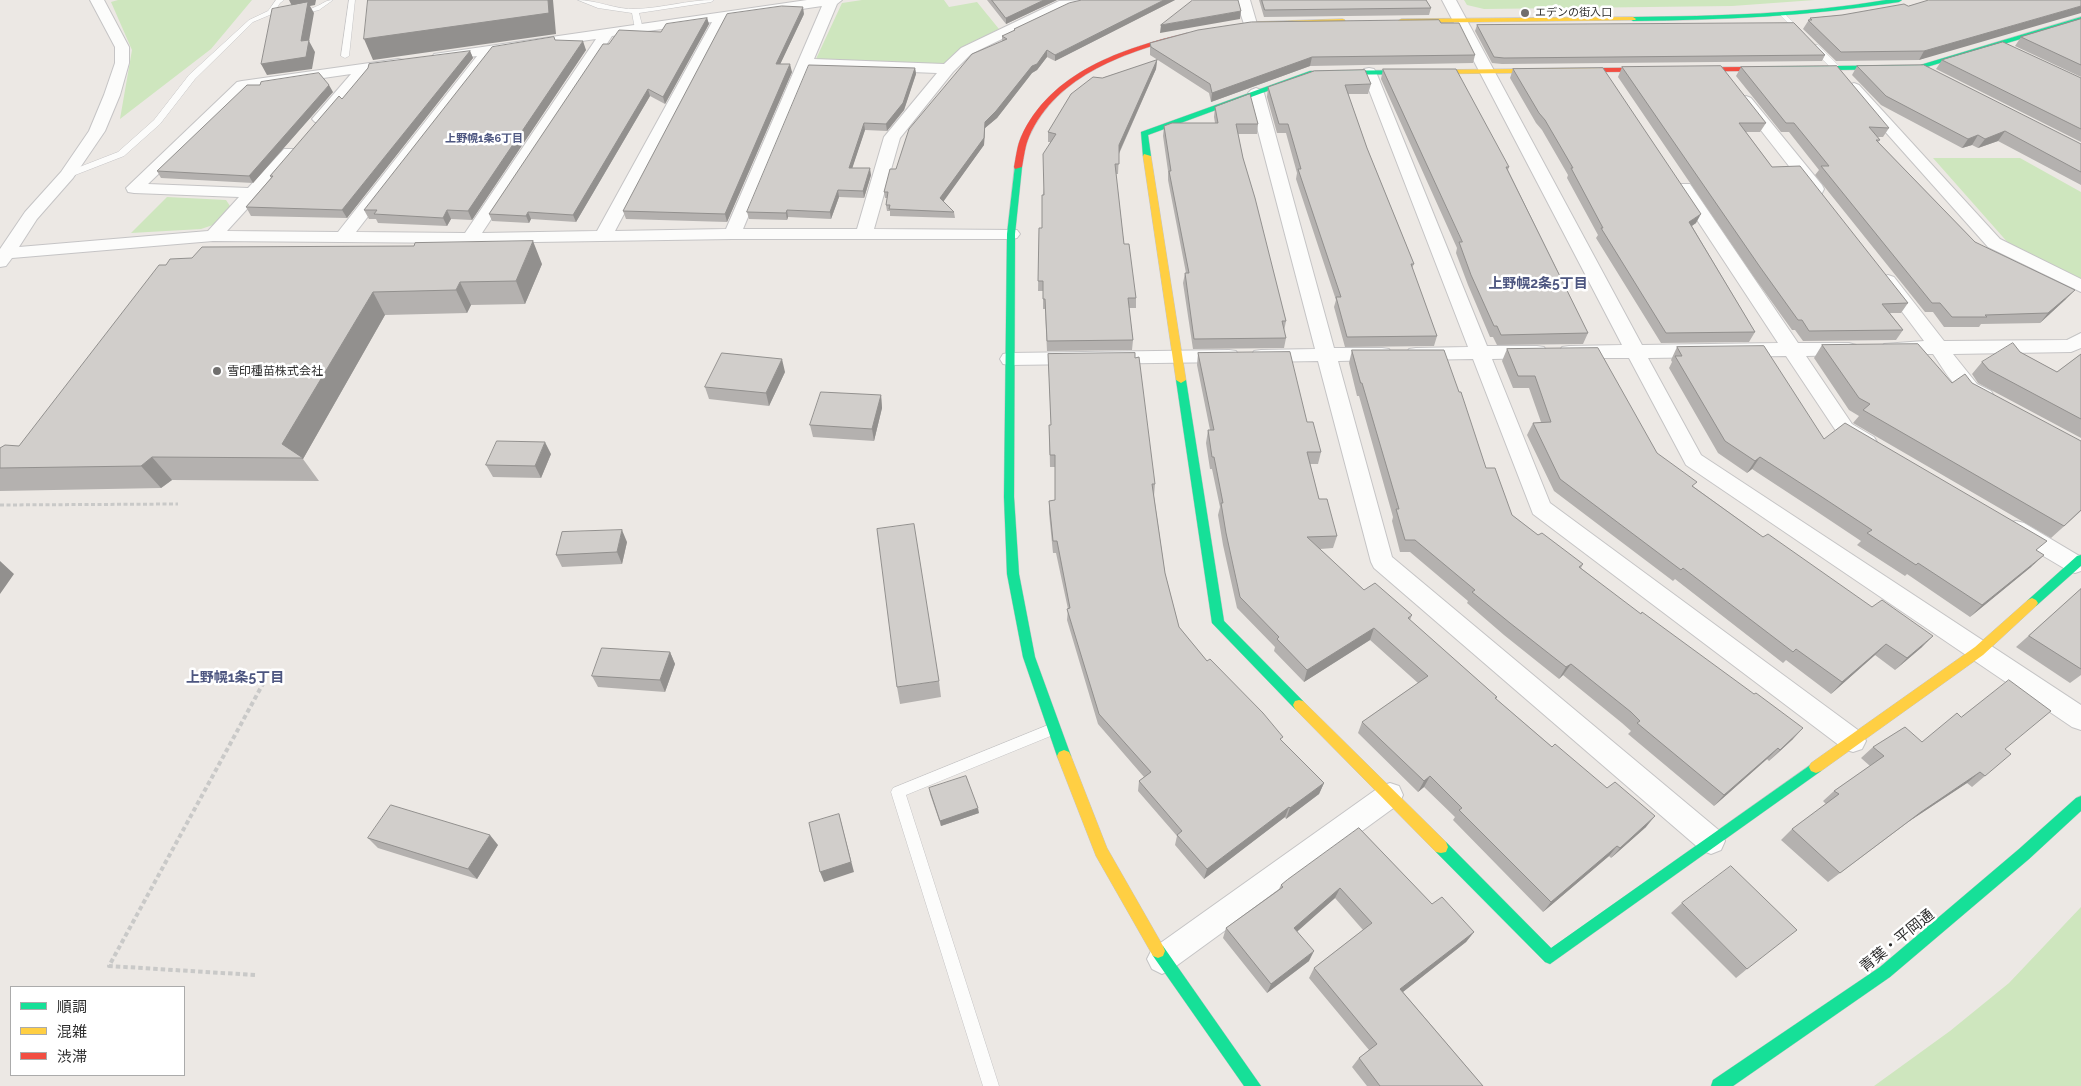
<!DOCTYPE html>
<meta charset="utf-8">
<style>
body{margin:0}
#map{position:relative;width:2081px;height:1086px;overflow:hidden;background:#ece8e4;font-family:Raleway,"Noto Sans JP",sans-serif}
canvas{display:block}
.legend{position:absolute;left:10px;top:986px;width:175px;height:90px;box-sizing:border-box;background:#fff;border:1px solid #ababab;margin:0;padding:6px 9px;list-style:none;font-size:15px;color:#2e2e2e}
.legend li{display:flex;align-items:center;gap:10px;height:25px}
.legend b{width:25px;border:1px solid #ababab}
</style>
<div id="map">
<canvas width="2081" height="1086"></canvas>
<ul class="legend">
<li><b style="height:6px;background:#16e098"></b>順調</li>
<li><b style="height:6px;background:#ffcf43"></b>混雑</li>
<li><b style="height:6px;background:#f24e42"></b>渋滞</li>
</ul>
</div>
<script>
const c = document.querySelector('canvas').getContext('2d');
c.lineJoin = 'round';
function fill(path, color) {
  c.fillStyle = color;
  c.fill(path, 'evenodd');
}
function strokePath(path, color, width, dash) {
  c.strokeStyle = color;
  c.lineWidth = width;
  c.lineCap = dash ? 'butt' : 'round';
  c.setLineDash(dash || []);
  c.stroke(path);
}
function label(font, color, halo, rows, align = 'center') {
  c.font = font + ' Raleway,"Noto Sans JP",sans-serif';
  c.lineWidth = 5;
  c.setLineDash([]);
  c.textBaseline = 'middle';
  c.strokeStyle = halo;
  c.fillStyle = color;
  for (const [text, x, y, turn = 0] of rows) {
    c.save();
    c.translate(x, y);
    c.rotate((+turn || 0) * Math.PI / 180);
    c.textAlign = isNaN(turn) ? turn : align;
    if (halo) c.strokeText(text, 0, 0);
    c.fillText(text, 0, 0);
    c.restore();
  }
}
const green = new Path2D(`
 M118,0H252L211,49L120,119L132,50L111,2Z
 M862,0H944L949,7L977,2L999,29L962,47L945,64L816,59L842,3Z
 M1464,0H1815L1732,6L1484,9L1467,5Z
 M1933,158H2020L2081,192V281L2010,245Z
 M167,197L226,200L230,206L216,224L201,229L131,233Z
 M2081,907V1086H1874L1950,1031L2009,983Z`);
const pathFar1 = new Path2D(`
 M0,505L178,504`);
const path = new Path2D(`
 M255,975L109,966L265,680`);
const lane = new Path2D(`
 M276,0H284L280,3L275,11C288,13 303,13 315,7C323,4 325,0 333,0L319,10L290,17L272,14L253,22L195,79L160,124L124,156L70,177H64V173L118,152L154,120L189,75L249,20L268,11Z
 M349,0H355L349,56L345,58L341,56Z
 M578,0C597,0 616,10 636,9C662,8 688,0 714,0L711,2L639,13L643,29L639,31L635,29L632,13L598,8Z
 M1781,14H1785L1804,33V35H1800L1781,16Z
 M1812,45H1818L1840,67V71H1834L1812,49Z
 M1053,723L1058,725L1059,729L1058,733L906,795L999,1086H983L891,792L893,788Z`);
const street = new Path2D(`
 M90,0H104L129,47V63L120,95L105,131L73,178L37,219L19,247L208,231L239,197L134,193L128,192L126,188L237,82L242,81L398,59L403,60L405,63L403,66L369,71L325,122H315L312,119L351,74L247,89L148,184L248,188L284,149H296L298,152L296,155L263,192L261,197H258L227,231L338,232L477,56L439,61L434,60L432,57L434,54L807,0H842L837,4L814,59L944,64L961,48L1059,1L1090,0L1088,3L1068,7L971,54L953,72L900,138L874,229L1017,230L1020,234L1017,238L1011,239H732L470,243L213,241L12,258L6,266L0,267V249L25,212L61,172L89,131L104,95L115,63V47ZM822,6L726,229L615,231L727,20ZM712,22L597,231L482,233L612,36ZM596,39L465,233L356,232L494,53ZM810,68L937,73L884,137L857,229H743Z
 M1236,0H1250L1257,24L1255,27H1245Z
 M1442,0H1456L1642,345L1778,343L1676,188L1678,184H1690L1798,343H1849L1856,345L1859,349L1856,353L1849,355L1806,356L1852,424L1874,437L1877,442L1874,447L1867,449L1838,434L1786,356L1648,358L1701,455L2081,705V730L2072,727L1686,465L1629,358H1569L1562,357L1559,352L1562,347L1569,346L1622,345Z
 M1369,68L1374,69L1376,72L1487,346H1537L1544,347L1547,352L1544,357L1537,358L1492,359L1550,503L1862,733L1866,741L1862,749L1853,752L1844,749L1533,514L1473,359L1416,360L1409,359L1406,354L1409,349L1416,348L1468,347L1362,72L1364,69Z
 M1854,83L1859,85L2000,239L2081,279V292L1988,247L1849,91L1846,88L1849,85Z
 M1256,88L1261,90L1264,93L1334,348H1382L1389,349L1392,354L1389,359L1382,360L1338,361L1392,557L1721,832L1725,841L1721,850L1711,854L1701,850L1374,568L1371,562L1318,361L1261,362L1254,361L1251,356L1254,351L1261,350L1315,349L1248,93L1251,90Z
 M1746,96L1751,98L1822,185L1824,189L1822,193H1810L1738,101L1741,98Z
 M1888,275L1894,277L1944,341L2067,340L2081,333V348L2071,352L1953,354L1977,384L1991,391L1994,396L1991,401C1964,408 1946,372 1933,354H1891L1884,352L1881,348L1884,344L1924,341L1879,281L1882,277Z
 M1229,350L1236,351L1239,356L1236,361L1229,362L1010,365L1003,364L1000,359L1003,354L1010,353Z
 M2016,521L2024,523L2081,557V571L2075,573L2067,570L2008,535L2005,529L2008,523Z
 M1390,783L1399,786L1403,795L1399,804L1172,969L1162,974L1152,969L1147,959L1152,949L1381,786Z`);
const fast = new Path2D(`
 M1886,0H1902L1899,2C1811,16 1722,20 1633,21L1630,19L1633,17C1718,16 1803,14 1886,0Z
 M2081,17V21L1920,69L1747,71L1743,69L1747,67L1920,65Z
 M1428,70L1432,72L1431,74L1311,75L1148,135L1151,156L1147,158L1143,156L1141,132L1310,71Z
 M1015,165L1022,167L1015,234L1014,497L1019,574L1035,657L1071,756L1069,760L1064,762L1059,760L1057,756L1023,657L1007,574L1004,497L1007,234Z
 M1181,377L1186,380L1224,621L1303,701L1305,705L1303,709L1299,710L1295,709L1212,623L1176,380Z
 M2081,555V566L2036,606H2028L2026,603L2028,600L2077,556Z
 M1816,761L1821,763L1823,767L1821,771L1550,964L1545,962L1436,852L1434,847L1436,842L1441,841L1446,842L1551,948Z
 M2081,796V811L2029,859L1890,977L1733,1086H1711L1713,1080L1880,967L2019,849L2076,798Z
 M1158,944L1163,946L1261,1086H1244L1153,956L1151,951L1153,946Z`);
const slow = new Path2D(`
 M1633,17L1636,19L1635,20L1401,23L1398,21L1401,19Z
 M1343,19L1345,20V22L1254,26L1251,24L1254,22Z
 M1600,68H1603V72L1428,74L1424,72L1428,70Z
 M1144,154L1151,156L1186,380L1181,383L1176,380L1143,156Z
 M2032,598L2036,600L2038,603L2036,606L1983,655L1821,771L1816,773L1811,771L1809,767L1811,763L1975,647L2028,600Z
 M1299,700L1303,701L1446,842L1448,847L1446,852L1441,853L1436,852L1295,709L1293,705L1295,701Z
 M1064,750L1069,752L1071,756L1107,848L1163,946L1165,951L1163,956L1158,958L1153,956L1096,856L1057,756L1059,752Z`);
const jam = new Path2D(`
 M1187,33L1191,35L1189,36C1128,51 1057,74 1029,137C1025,146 1024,157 1022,167L1015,169L1014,167C1016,157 1017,146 1021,137C1050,72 1123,48 1187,33Z
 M1747,67L1751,69L1750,71L1600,72L1596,70L1600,68Z`);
const wall = new Path2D(`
 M987,0H1057L1006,24Z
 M1082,0H1175L1055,61L1047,57L1037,70L1032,73L997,118L985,128L984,145L943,201L954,212L955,218L890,216V211H887L886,205L887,198H885L884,192L896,169L1002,41V36L1014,31V29Z
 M1259,0H1426L1431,8L1429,15L1264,17Z
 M2081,0L1919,60L1836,61L1803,29L1810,18L1842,15L1908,6Z
 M804,14L780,64L792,72L727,222L626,219L623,211Z
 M707,18L709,24L665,104L650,96L576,222L531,219L529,223L492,221L489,214L609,44L661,32Z
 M2081,19V77L2015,46L2021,37Z
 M1441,23L1475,55L1473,63L1310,66L1211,102L1209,93L1150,55V43Z
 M1477,25L1825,55L1822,61L1502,64L1492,63L1475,31Z
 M555,40L586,50L472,220L451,219L447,226L378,223L376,219H369L364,210Z
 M470,51L473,58L347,218L251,216L246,207L271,178L270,176L342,99Z
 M1157,60L1156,69L1119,154L1118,174H1116L1124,244L1136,298V308H1129L1133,340L1132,350L1047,351L1045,309H1043V291H1038L1039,228H1042L1043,195L1050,142H1048V132L1102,78Z
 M1942,60L2081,78V142L1936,69Z
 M1857,66L2081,144V185L1998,141L1978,148L1972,145L1962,148L1881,105L1852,75Z
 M1622,67L1766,123L1760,132H1746L1772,167L1908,303L1901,313H1890L1903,330L1896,340L1803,341L1795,330H1792L1754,277L1618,77Z
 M1741,67L1889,128L1883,137H1878L1880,140L1878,142L1975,242L2066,299L2040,323L1981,324L1979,327H1944L1933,312H1925L1815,175L1819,170L1789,132H1781L1736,76Z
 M915,68L916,74L904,110L887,131L865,130L852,168L871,175L864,198L839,197L831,219L788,217L787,220L749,219L747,212Z
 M1383,69L1509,167L1508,170L1588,333L1583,344L1497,345L1493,337H1490L1468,285L1456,253L1457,248L1381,79Z
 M1513,69L1696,223L1692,226L1755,332L1749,342L1661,343L1596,238L1598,235L1567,178L1568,175L1542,130L1536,123L1510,78Z
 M1371,84L1368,94H1348L1367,148L1414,264L1412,268L1437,336L1434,346L1345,347L1334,307L1336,300L1296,179L1297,173L1286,133H1277L1267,97L1268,87Z
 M260,85L333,92L253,183L161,178L157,171Z
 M1215,107L1258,124L1257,134H1238L1243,158L1286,321L1284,331L1286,338L1284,348L1193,349L1183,283L1185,273H1186L1168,180V171L1163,136L1164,126L1215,123L1214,117Z
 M542,264L525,304L471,305L467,313L385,315L303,459L319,481L172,480L161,488L0,491V448L19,446L166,265Z
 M1822,345L1952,383H1972L2081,511L2051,538L1853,423L1859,416L1849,410L1814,358Z
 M1677,347L1824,439L2037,551L2031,567L1970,617L1907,574L1905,576L1857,545L1861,541L1813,509L1752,469L1747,473L1718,453L1669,368L1672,362L1671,360Z
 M1507,349L1657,453L1694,487L1763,537L1922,647L1895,670L1875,655L1831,694L1786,660L1783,663L1675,579L1673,581L1554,491L1527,435L1533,423L1541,422L1529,388H1513L1502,361Z
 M1352,350L1486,468L1512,515L1538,535L1583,564L1581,568L1793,739L1769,761L1767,759L1714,806L1628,734L1631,731L1622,723L1563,675L1559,679L1504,635L1467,603L1468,601L1410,552H1400L1392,521L1393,517L1359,396H1357L1349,363Z
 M2020,352L2057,372L2081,354V438L1978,383L1972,374L1982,362Z
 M1198,353L1307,422L1321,452L1318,464H1310L1319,499L1337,536L1333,548L1320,549L1364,590L1412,615L1410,620L1497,697L1496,699L1646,827L1611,858L1609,856L1543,912L1453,820L1455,817L1424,787L1418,792L1358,733L1362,722L1418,683L1370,640L1304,682L1274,651L1275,647L1237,608L1223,545L1218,515L1220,507L1212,469H1210L1206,443L1208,430H1210L1197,365Z
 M1048,354L1155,484L1154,496L1165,573L1179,627L1207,661L1282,741L1324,783L1319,794L1286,819L1285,817L1204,879L1175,845L1177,836L1138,791L1139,781L1144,777L1098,724L1067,620L1068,609L1056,553H1053L1049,513V501H1055V467H1050L1049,425H1051Z
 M785,372L769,406L709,399L705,387Z
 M881,395L882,408L874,441L813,437L810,425Z
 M551,454L541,478L493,477L486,465Z
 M627,542L622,564L562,567L556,555Z
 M2081,589V675L2070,683L2016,647Z
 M670,652L675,664L665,692L598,687L592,676Z
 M939,681L941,697L900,704L897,687Z
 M1922,742L2005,749L1985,776L1972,787L1967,783L1908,822L1828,882L1781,840L1792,829L1826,804L1823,801L1834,791L1870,766L1861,758L1873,747Z
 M929,788L979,813L941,826L930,794Z
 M1359,828L1432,904L1474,932L1466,942L1403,992L1483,1086H1367L1352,1067L1359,1058L1369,1050L1309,978L1314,968L1363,930L1335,898L1297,931L1309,961L1267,993L1223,938L1226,928L1279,889L1281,885Z
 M368,838L498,845L477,879L378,848Z
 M1682,903L1747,969L1736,978L1671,913Z`);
const shadedWall = new Path2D(`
 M289,0H316L315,5L310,6L314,13L309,41L315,52L312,69L267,75L261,64L301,41L294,10Z
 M548,0H553L556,34L373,60L364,39Z
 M1044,0H1057L1006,24V18Z
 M1164,0H1175L1055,61V55Z
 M2081,6V13L1919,60L1924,51Z
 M803,7L804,14L777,71L776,64Z
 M1241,11L1240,19L1160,33L1161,25Z
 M707,18L709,24L665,104L663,97Z
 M583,41L586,50L472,220L468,211Z
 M1047,50V57L1037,70L1032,73L997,118L985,128L984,145L941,205L940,198L985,122L1032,66Z
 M470,51L473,58L347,218L342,210Z
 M1312,57L1310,66L1211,102L1212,93Z
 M1157,60L1156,69L1118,155L1119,145Z
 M790,64L792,72L727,222L725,214Z
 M915,68L916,74L904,110L887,131L886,124Z
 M329,85L333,92L253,183L249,176Z
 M648,89L650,96L576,222L573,215Z
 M864,123L865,130L850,175L849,168Z
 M2005,131L1998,141L1978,148L1985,139Z
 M1978,135L1972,145L1962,148L1968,139Z
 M870,168L871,175L864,198L863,191Z
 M838,190L839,197L831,219L830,212Z
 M447,210L451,219L447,226L443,218Z
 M787,210L788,217L787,220L786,213Z
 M528,212L531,219L529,223L526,216Z
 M1701,214L1696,223L1684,231L1689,222Z
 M533,241L542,264L525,304L516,281Z
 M460,282L471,305L467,313L456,290Z
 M2075,290L2066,299L2040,323L2048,313Z
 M373,292L385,315L303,459L282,444Z
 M782,359L785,372L769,406L766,393Z
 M881,395L882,408L874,441L872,429Z
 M545,442L551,454L541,478L535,466Z
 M152,457L172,480L161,488L141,466Z
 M1760,457L1752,469L1747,473L1755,461Z
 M622,530L627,542L622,564L617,552Z
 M2044,555L2031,567L1970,617L1982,605Z
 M0,561L14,574L0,594Z
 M1374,628L1370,640L1304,682L1307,670Z
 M1933,636L1922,647L1895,670L1907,658Z
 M1886,644L1875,655L1831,694L1842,682Z
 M670,652L675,664L665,692L660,680Z
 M1571,664L1563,675L1559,679L1566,667Z
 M1803,728L1793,739L1769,761L1780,750Z
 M1778,748L1767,759L1714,806L1724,795Z
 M1980,772L1967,783L1908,822L1828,882L1921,812Z
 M1430,776L1424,787L1418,792L1424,781Z
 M1324,783L1319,794L1286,819L1290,808Z
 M1289,807L1285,817L1204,879L1207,869Z
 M978,808L979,813L941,826L940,821Z
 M839,814L854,872L824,882L820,872Z
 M1655,816L1646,827L1611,858L1620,848Z
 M490,835L498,845L477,879L468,869Z
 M1617,846L1609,856L1543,912L1551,902Z
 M1340,888L1335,898L1290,938L1294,928Z
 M1474,932L1466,942L1394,999L1400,989Z
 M1314,951L1309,961L1267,993L1271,984Z`);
const building = new Path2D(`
 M368,0H548L549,13L364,39Z
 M992,0H1044L1006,18Z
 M1082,0H1164L1055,55L1047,50L1037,64L1032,66L996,111L985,122L984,138L940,198L954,212L889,209L890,205H886L888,192H884L890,169H896L909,129L972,54L1007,39L1002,36L1015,30L1014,29L1069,3Z
 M1193,0H1238L1241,11L1161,25Z
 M1262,0H1426L1431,8L1265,10Z
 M1929,0H2081V6L1924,51L1841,52L1808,20H1812L1810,18L1842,15L1904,4L1908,6Z
 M308,2L301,41L309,40L306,57L261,64L272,9Z
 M782,6L803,7L776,64H790L725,214L623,211L727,14Z
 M707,18L663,97L648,89L573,215L528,212L526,216L489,214L603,44H609L619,30L661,32L666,24Z
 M2081,19V65L2021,37Z
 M1439,20L1441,23H1459L1475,55L1312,57L1212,93L1210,84L1151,47L1150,43L1198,30L1251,22Z
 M1794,23L1825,55L1504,58L1494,57L1477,25Z
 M554,37L555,40L583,41L468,211L447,210L443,218L374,214L377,210H364L492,47Z
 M2003,42L2081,78V129L1942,60Z
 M470,51L342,210L246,207L273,176H270L339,96L342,99L368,68L369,64Z
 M1157,60L1119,145V164H1115L1124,244H1129L1136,298H1128L1133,340L1047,341L1045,299H1043V281H1038L1039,228H1042V195H1044L1043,154L1056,134L1048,132L1071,94L1093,77L1102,78Z
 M809,65L915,68L903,103L886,124L864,123L849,168H870L863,191L838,190L830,212L787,210L786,213L747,212Z
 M1924,65L2081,144V172L2005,131L1985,139L1978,135L1968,139L1886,96L1857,66Z
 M1721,66L1766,123H1739L1772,167L1800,166L1908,303L1882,304L1903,330L1809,331L1802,320H1798L1760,267L1622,67Z
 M1837,66L1889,128L1869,127L1880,140H1876L1975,242L2075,290L2048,313L1985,315L1987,317H1952L1940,303H1932L1821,166H1829L1794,123H1786L1741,67Z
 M1603,68L1701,214L1689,222L1755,332L1666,333L1601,228H1603L1571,168H1573L1545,120L1539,113L1513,69Z
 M1383,69H1456L1509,167H1506L1588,333L1501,335L1497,326H1494L1471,275L1459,242H1462Z
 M1365,70L1371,84L1345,85L1367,148L1414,264H1411L1437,336L1347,337L1336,297H1341L1298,169H1301L1288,124H1279L1268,87L1314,71Z
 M319,73L329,85L249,176L157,171L247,85H260L261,82Z
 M1250,94L1258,124H1236L1243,158L1255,198L1286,321H1282L1286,338L1194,339L1185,273H1189L1169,171H1171L1164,126L1172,123H1218L1215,107Z
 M533,241L516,281L460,282L456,290L373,292L282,444L303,458L152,457L141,466L0,468V448L5,445L19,446L159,265H166L170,259L192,258L202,247L414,246L415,243Z
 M2013,343L2020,352L2057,372L2081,354V419L1989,370L1982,362Z
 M1918,344L1952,383L1965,374L1972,383L2081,441V510L2064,526L1863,410L1870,404L1859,398L1822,345Z
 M1764,346L1824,439L1845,423L2047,541L2036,550L2044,555L1982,605L1918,563L1916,565L1867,533L1872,530L1822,497L1760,457L1755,461L1725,441L1675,356H1682L1677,347Z
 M1598,348L1657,453L1697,482L1692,486L1763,537L1768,534L1872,607L1882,600L1933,636L1907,658L1886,644L1842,682L1796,649L1793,652L1683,568L1681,570L1560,479L1533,423L1551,422L1535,376H1518L1507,349Z
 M1352,350H1444L1459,392H1461L1486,468H1495L1512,515L1538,535L1542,533L1583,564L1579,567L1641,614L1642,612L1754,694L1756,693L1803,728L1780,750L1778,748L1724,795L1637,723L1640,721L1631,712L1571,664L1566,667L1510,623L1472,592L1475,590L1415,540H1405L1396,509H1399L1362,383H1361Z
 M1290,352L1307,422H1313L1321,452H1307L1319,499H1327L1337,536L1307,537L1364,590L1375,583L1412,615L1408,618L1497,697L1495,698L1552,747L1555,744L1607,788L1615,782L1655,816L1620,848L1617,846L1551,902L1459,810L1462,808L1430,776L1424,781L1362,722L1428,676L1374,628L1307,670L1277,639L1279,637L1240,597L1226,533L1221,503H1223L1214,457H1212L1208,430H1214L1198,353Z
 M722,353L782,359L766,393L705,387Z
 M1135,353V358L1139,357L1155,484H1152L1165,573L1179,627L1207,661L1210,659L1263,713L1283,737L1280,739L1324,783L1290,808L1289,807L1207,869L1177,835L1182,831L1139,781L1151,772L1099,714L1067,609L1070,608L1057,541H1053L1049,501L1055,500V455H1050L1049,425H1051L1048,354Z
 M821,392L881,395L872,429L810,425Z
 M497,441L545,442L535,466L486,465Z
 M914,524L939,681L897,687L877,529Z
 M622,530L617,552L556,555L562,532Z
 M2081,589V669L2029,636Z
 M602,648L670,652L660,680L592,676Z
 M2009,680L2051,711L2005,749L2011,754L1985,776L1980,772L1921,812L1840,873L1792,829L1839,794L1834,791L1884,756L1873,747L1905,727L1922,742L1957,713L1961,717Z
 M966,776L978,808L940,821L929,788Z
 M391,805L490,835L468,869L368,838Z
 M839,814L851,862L820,872L809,823Z
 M1359,828L1432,904L1442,897L1474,932L1400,989L1483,1086H1380L1359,1058L1377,1044L1314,968L1372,923L1340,888L1294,928L1314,951L1271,984L1226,928L1283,887L1281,885L1287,880Z
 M1731,866L1797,930L1747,969L1682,903Z`);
const markers = [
 [1525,13,5,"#706f6e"],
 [217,371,5,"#706f6e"]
];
const farPoinames = [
 ["エデンの街入口",1535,13]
];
const farNeighbourhoodnames = [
 ["上野幌1条6丁目",484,139]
];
const poiNames = [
 ["雪印種苗株式会社",227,371]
];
const neighbourhoodNames = [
 ["上野幌2条5丁目",1538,284],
 ["上野幌1条5丁目",235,678]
];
const nearStreetnames = [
 ["青葉・平岡通",1897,941,-39]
];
fill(green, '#cee6be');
strokePath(lane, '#c5c4c5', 1);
strokePath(street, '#c5c4c5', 2);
strokePath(fast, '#c5c4c5', 1);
strokePath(slow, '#c5c4c5', 1);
strokePath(jam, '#c5c4c5', 1);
strokePath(pathFar1, '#c9c9c8', 3, [4, 2.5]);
strokePath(path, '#c9c9c8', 4, [4.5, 3]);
fill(lane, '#fcfcfb');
fill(street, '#fcfcfb');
fill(fast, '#16e098');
fill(slow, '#ffcf43');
fill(jam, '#f24e42');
fill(wall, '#b4b1af');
fill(shadedWall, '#92908e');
fill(building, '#d1cecb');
strokePath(building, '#92908e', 1);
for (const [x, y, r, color] of markers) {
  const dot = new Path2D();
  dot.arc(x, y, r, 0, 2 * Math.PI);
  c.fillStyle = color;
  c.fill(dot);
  strokePath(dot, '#fff', 2);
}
label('11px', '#2e2e2e', '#fff', farPoinames, 'left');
label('bold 11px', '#4d5680', '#fff', farNeighbourhoodnames);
label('12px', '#2e2e2e', '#fff', poiNames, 'left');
label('bold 14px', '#4d5680', '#fff', neighbourhoodNames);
label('15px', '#2e2e2e', '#fff', nearStreetnames);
</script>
